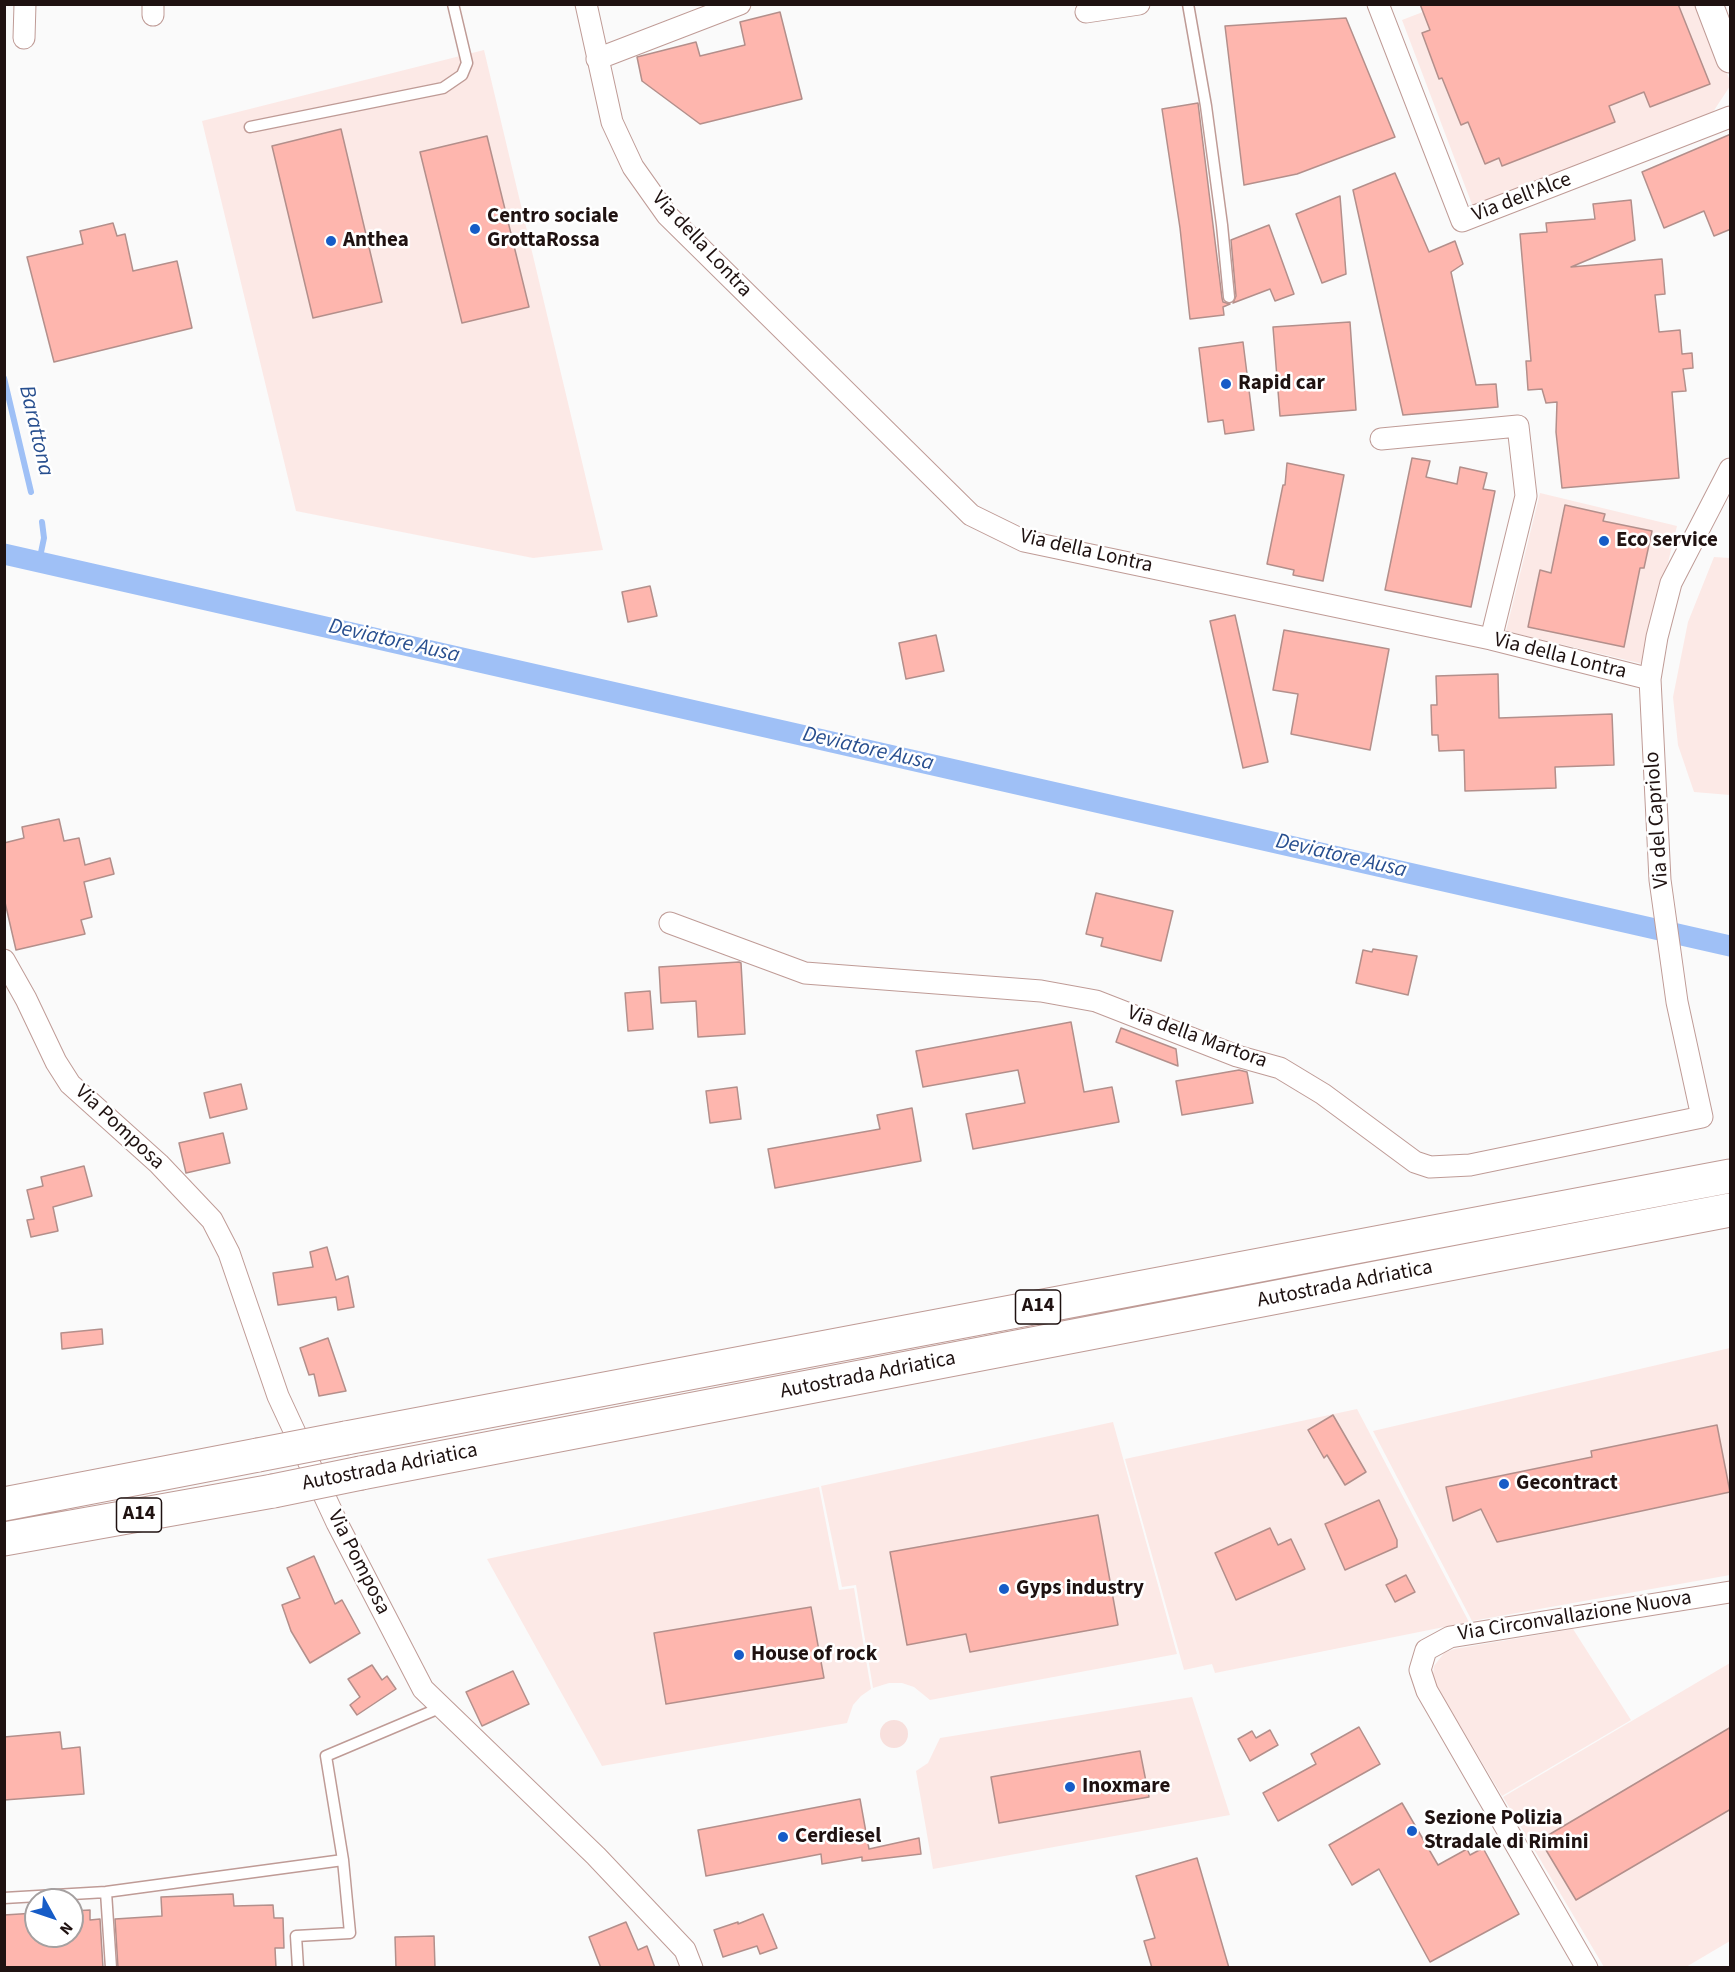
<!DOCTYPE html>
<style>
body{margin:0}
#map{position:relative;width:1735px;height:1972px;overflow:hidden;background:#fafafa;font-family:"Source Sans 3",sans-serif}
canvas{display:block}
.frame{position:absolute;inset:0;border:6px solid #1f1211;pointer-events:none}
.north{position:absolute;left:24px;top:1888px;width:60px;height:60px;box-sizing:border-box;background:#fff;border:2px solid #a5a0a0;border-radius:50%;rotate:130deg;font-size:16px;font-weight:700;line-height:24px;text-align:center;color:#1f1211}
.north::after{content:'';display:block;margin:auto;width:21px;height:27px;background:#165cc7;clip-path:polygon(50% 0,100% 100%,50% 72%,0 100%)}
</style>
<div id="map">
<canvas width="1735" height="1972"></canvas>
<div class="frame"></div>
<div class="north">N</div>
</div>
<script>
const c = document.querySelector('canvas').getContext('2d');
c.lineJoin = 'round';
function fill(path, color) {
  c.fillStyle = color;
  c.fill(path, 'evenodd');
}
function strokePath(path, color, width, dash) {
  c.strokeStyle = color;
  c.lineWidth = width;
  c.lineCap = dash ? 'butt' : 'round';
  c.setLineDash(dash || []);
  c.stroke(path);
}
function label(font, color, halo, rows, align = 'center') {
  c.font = font + ' "Source Sans 3",sans-serif';
  c.lineWidth = 5;
  c.setLineDash([]);
  c.textBaseline = 'middle';
  c.strokeStyle = halo;
  c.fillStyle = color;
  for (const [text, x, y, turn = 0] of rows) {
    c.save();
    c.translate(x, y);
    c.rotate((+turn || 0) * Math.PI / 180);
    c.textAlign = isNaN(turn) ? turn : align;
    if (halo) c.strokeText(text, 0, 0);
    c.fillText(text, 0, 0);
    c.restore();
  }
}
const built = new Path2D(`
 M1441,5H1699L1730,81V86L1713,112L1473,207L1402,20Z
 M484,50L603,550L533,558L296,511L202,121Z
 M1540,493L1677,526L1643,664L1506,631Z
 M1714,557L1730,558V795L1694,792L1678,745L1673,697L1688,622Z
 M1730,1348V1575L1472,1621L1373,1431Z
 M1357,1409L1469,1622L1215,1673L1212,1664L1184,1670L1125,1459Z
 M1113,1422L1177,1654L930,1700L914,1687L902,1683H889L873,1688L856,1585L842,1587L821,1486Z
 M819,1487L839,1590L854,1588L871,1689L861,1696L853,1705L847,1723L602,1766L487,1559Z
 M1573,1629L1631,1720L1502,1796L1437,1687L1433,1674L1434,1666L1444,1653L1454,1649Z
 M1730,1663V1941L1686,1967H1604L1503,1797Z
 M1192,1697L1230,1815L933,1869L916,1771L928,1763L940,1738Z`);
const green = new Path2D(`
 M880 1734a14 14 0 1 1 28 0a14 14 0 1 1-28 0Z`);
const stream = new Path2D(`
 M4,378L31,492
 M39,562L44,538L42,522`);
const canal = new Path2D(`
 M4,554L1730,946`);
const building = new Path2D(`
 M1420,4H1678L1710,84L1650,107L1644,92L1609,106L1615,122L1502,166L1499,158L1485,164L1468,122L1461,125L1442,78L1439,79L1422,33L1430,30Z
 M780,12L802,99L700,124L642,81L637,57L696,42L700,56L745,45L740,22Z
 M1346,18L1395,137L1297,174L1244,185L1225,26Z
 M1198,103L1222,298L1223,302L1230,304L1223,307L1224,315L1190,319L1180,228L1162,109Z
 M341,129L382,302L313,318L272,146Z
 M1731,134V229L1714,236L1704,211L1664,228L1642,172Z
 M487,136L529,307L462,323L420,152Z
 M1395,173L1429,252L1455,241L1463,264L1451,272L1476,385L1496,384L1498,407L1403,415L1353,190Z
 M1340,196L1346,274L1322,283L1296,214Z
 M1631,200L1635,240L1571,267L1662,259L1665,294L1655,295L1659,332L1680,330L1682,354L1692,353L1693,368L1683,369L1686,391L1672,392L1679,478L1562,488L1556,432L1557,402L1546,403L1542,389L1528,390L1526,361H1531L1520,234L1547,232L1546,223L1595,219L1593,204Z
 M113,223L117,236L125,234L133,271L177,261L192,328L54,362L27,257L83,244L80,231Z
 M1269,225L1294,294L1275,301L1270,289L1233,303L1236,296L1231,240Z
 M1350,322L1356,410L1280,416L1273,327Z
 M1243,342L1254,430L1225,434L1223,420L1208,422L1199,348Z
 M1412,458L1430,461L1426,477L1457,484L1460,467L1487,473L1483,489L1495,491L1471,607L1385,590Z
 M1287,463L1344,475L1323,581L1293,575L1294,570L1267,564L1283,485H1285Z
 M1565,505L1605,514L1603,521L1652,531L1644,568H1640L1624,647L1528,627L1540,570L1551,573Z
 M650,586L657,616L628,622L622,592Z
 M1235,615L1268,762L1243,768L1210,621Z
 M1284,630L1389,649L1370,750L1291,734L1298,694L1273,690Z
 M936,635L944,671L906,679L899,643Z
 M1498,674L1499,718L1612,714L1614,765L1555,767L1556,788L1465,791L1464,750L1439,751L1438,735H1432L1431,705H1437L1436,676Z
 M59,819L64,841L79,838L85,865L110,858L114,874L84,882L92,917L81,920L85,934L16,950L4,898V843L24,838L22,827Z
 M1096,893L1173,911L1161,961L1101,946L1103,938L1086,934Z
 M1373,949L1417,956L1408,995L1356,983L1363,950L1372,952Z
 M739,962L741,963L745,1034L698,1037L696,1001L661,1003L659,967Z
 M650,991L653,1029L628,1031L625,993Z
 M1071,1022L1084,1092L1112,1087L1119,1122L973,1149L966,1114L1025,1103L1018,1070L923,1087L916,1051Z
 M1121,1028L1176,1049L1178,1066L1116,1042Z
 M1239,1070L1247,1072L1253,1103L1182,1115L1176,1081Z
 M241,1084L247,1109L210,1118L204,1093Z
 M737,1087L741,1119L710,1123L706,1091Z
 M912,1108L921,1161L775,1188L768,1149L880,1129L877,1115Z
 M223,1133L230,1163L186,1173L179,1143Z
 M84,1166L92,1196L53,1207L58,1231L31,1237L27,1220L34,1219L27,1190L43,1186L41,1177Z
 M327,1247L336,1280L348,1276L354,1307L338,1310L336,1297L278,1305L273,1273L313,1267L310,1252Z
 M102,1329L103,1344L62,1349L61,1333Z
 M328,1338L346,1391L319,1396L314,1374L309,1375L300,1348Z
 M1333,1415L1366,1472L1345,1485L1327,1455L1324,1458L1308,1430Z
 M1717,1425L1730,1492L1497,1542L1481,1509L1453,1521L1446,1487L1592,1457L1591,1451Z
 M1379,1500L1397,1540V1547L1345,1570L1325,1524Z
 M1098,1515L1118,1625L970,1652L966,1634L907,1645L890,1552Z
 M1270,1528L1278,1545L1291,1539L1305,1569L1236,1600L1215,1553Z
 M314,1556L335,1604L342,1600L360,1633L310,1663L291,1631L282,1605L300,1598L287,1568Z
 M1406,1575L1415,1592L1395,1602L1386,1585Z
 M811,1607L824,1678L666,1704L654,1633Z
 M372,1665L382,1680L387,1676L396,1689L357,1715L350,1705L360,1697L348,1679Z
 M513,1671L529,1704L482,1726L466,1692Z
 M1359,1727L1380,1764L1278,1821L1263,1793L1316,1764L1311,1754Z
 M1731,1727V1809L1576,1900L1540,1840Z
 M1270,1730L1278,1745L1250,1761L1238,1739L1252,1731L1256,1738Z
 M60,1732L62,1749L80,1747L84,1794L4,1800V1737Z
 M1140,1751L1149,1797L999,1823L991,1777Z
 M860,1799L869,1849L919,1838L921,1854L862,1861V1857L822,1864L821,1854L706,1876L698,1830Z
 M1402,1803L1438,1865L1467,1849L1470,1855L1483,1848L1519,1914L1430,1962L1379,1869L1352,1885L1329,1845Z
 M1197,1858L1229,1968H1152L1144,1941L1155,1938L1136,1876Z
 M233,1894L234,1906L273,1905L274,1918H283L284,1948H275L276,1968H118L115,1919L162,1916L161,1897Z
 M90,1910V1920L100,1919L103,1968H4V1915L36,1913V1936H72V1911Z
 M763,1914L777,1948L760,1954L757,1946L723,1957L714,1930L738,1922V1924Z
 M626,1922L638,1950L647,1946L655,1968H601L589,1937Z
 M434,1936L435,1968H396L395,1937Z`);
const service = new Path2D(`
 M1188,4L1206,106L1222,225L1229,297
 M250,127L443,88L462,75L467,63L453,4
 M106,1892L111,1968
 M4,1898L106,1892L343,1860
 M298,1968L296,1936L350,1933L343,1860L326,1756L442,1707`);
const minor = new Path2D(`
 M586,4L612,122L633,167L667,215L971,515L1024,541L1491,639L1650,679
 M1378,4L1462,221L1730,117
 M1086,12L1139,4
 M153,15V4
 M24,38L25,4
 M597,59L740,4
 M1381,439L1518,426L1526,496L1491,639
 M670,923L805,973L1041,991L1096,1001L1237,1056L1280,1068L1323,1094L1415,1162L1430,1167L1470,1165L1702,1117L1677,1002L1660,880L1650,679L1657,637L1671,583L1730,469
 M4,960L26,999L56,1062L70,1084L159,1164L212,1220L229,1253L278,1396L337,1523L423,1689L596,1856L685,1950L692,1968
 M1587,1968L1427,1691L1420,1670L1426,1650L1450,1637L1730,1592`);
const tertiary = new Path2D(`
 M1709,4L1730,59`);
const motorway = new Path2D(`
 M346,1438L1730,1176
 M361,1473L1730,1210
 M4,1504L258,1455
 M4,1539L273,1491`);
const motorwayBridge = new Path2D(`
 M258,1455L346,1438
 M273,1491L361,1473`);
const markers = [
 [475,229,6,"#165cc7"],
 [331,241,6,"#165cc7"],
 [1226,384,6,"#165cc7"],
 [1604,541,6,"#165cc7"],
 [1504,1484,6,"#165cc7"],
 [1004,1589,6,"#165cc7"],
 [739,1655,6,"#165cc7"],
 [1070,1787,6,"#165cc7"],
 [1412,1831,6,"#165cc7"],
 [783,1837,6,"#165cc7"]
];
const shields = [
 [1038,1307,45],
 [139,1515,45]
];
const shieldNames = [
 ["A14",1038,1307],
 ["A14",139,1515]
];
const streetNames = [
 ["Via dell'Alce",1522,198,-21],
 ["Via della Lontra",701,245,47],
 ["Via della Lontra",1086,552,13],
 ["Via della Lontra",1560,657,14],
 ["Via del Capriolo",1658,820,-94],
 ["Via della Martora",1197,1038,20],
 ["Via Pomposa",119,1128,43],
 ["Autostrada Adriatica",1345,1285,-11],
 ["Autostrada Adriatica",868,1376,-11],
 ["Autostrada Adriatica",390,1468,-11],
 ["Via Pomposa",358,1563,63],
 ["Via Circonvallazione Nuova",1575,1617,-9]
];
const poiNames = [
 ["Centro sociale",487,217],
 ["GrottaRossa",487,241],
 ["Anthea",343,241],
 ["Rapid car",1238,384],
 ["Eco service",1616,541],
 ["Gecontract",1516,1484],
 ["Gyps industry",1016,1589],
 ["House of rock",751,1655],
 ["Inoxmare",1082,1787],
 ["Sezione Polizia",1424,1819],
 ["Stradale di Rimini",1424,1843],
 ["Cerdiesel",795,1837]
];
const waterNames = [
 ["Barattona",35,431,77],
 ["Deviatore Ausa",394,642,13],
 ["Deviatore Ausa",868,750,13],
 ["Deviatore Ausa",1341,857,13]
];
fill(built, '#fce9e6');
fill(green, '#f8e0dd');
strokePath(stream, '#9fc0f6', 6);
strokePath(canal, '#9fc0f6', 21);
fill(building, '#feb6ae');
strokePath(building, '#b38f8b', 1.5);
strokePath(service, '#bf9b96', 13);
strokePath(minor, '#bf9b96', 23);
strokePath(tertiary, '#bf9b96', 29);
strokePath(motorway, '#bf9b96', 35);
strokePath(service, '#fff', 10);
strokePath(minor, '#fff', 21);
strokePath(tertiary, '#fff', 27);
strokePath(motorway, '#fff', 33);
strokePath(motorwayBridge, '#bf9b96', 35, []);
strokePath(motorwayBridge, '#fff', 33);
for (const [x, y, r, color] of markers) {
  const dot = new Path2D();
  dot.arc(x, y, r, 0, 2 * Math.PI);
  c.fillStyle = color;
  c.fill(dot);
  strokePath(dot, '#fff', 2);
}
for (const [x, y, w] of shields) {
  const box = new Path2D();
  box.roundRect(x - w / 2, y - 17, w, 34, 4.5);
  c.fillStyle = '#fff';
  c.fill(box);
  strokePath(box, '#1f1211', 1.5);
}
label('bold 20px', '#1f1211', null, shieldNames);
label('21px', '#1f1211', '#fff', streetNames);
label('bold 21px', '#1f1211', '#fff', poiNames, 'left');
label('italic 22px', '#284f8f', '#fff', waterNames);
</script>
